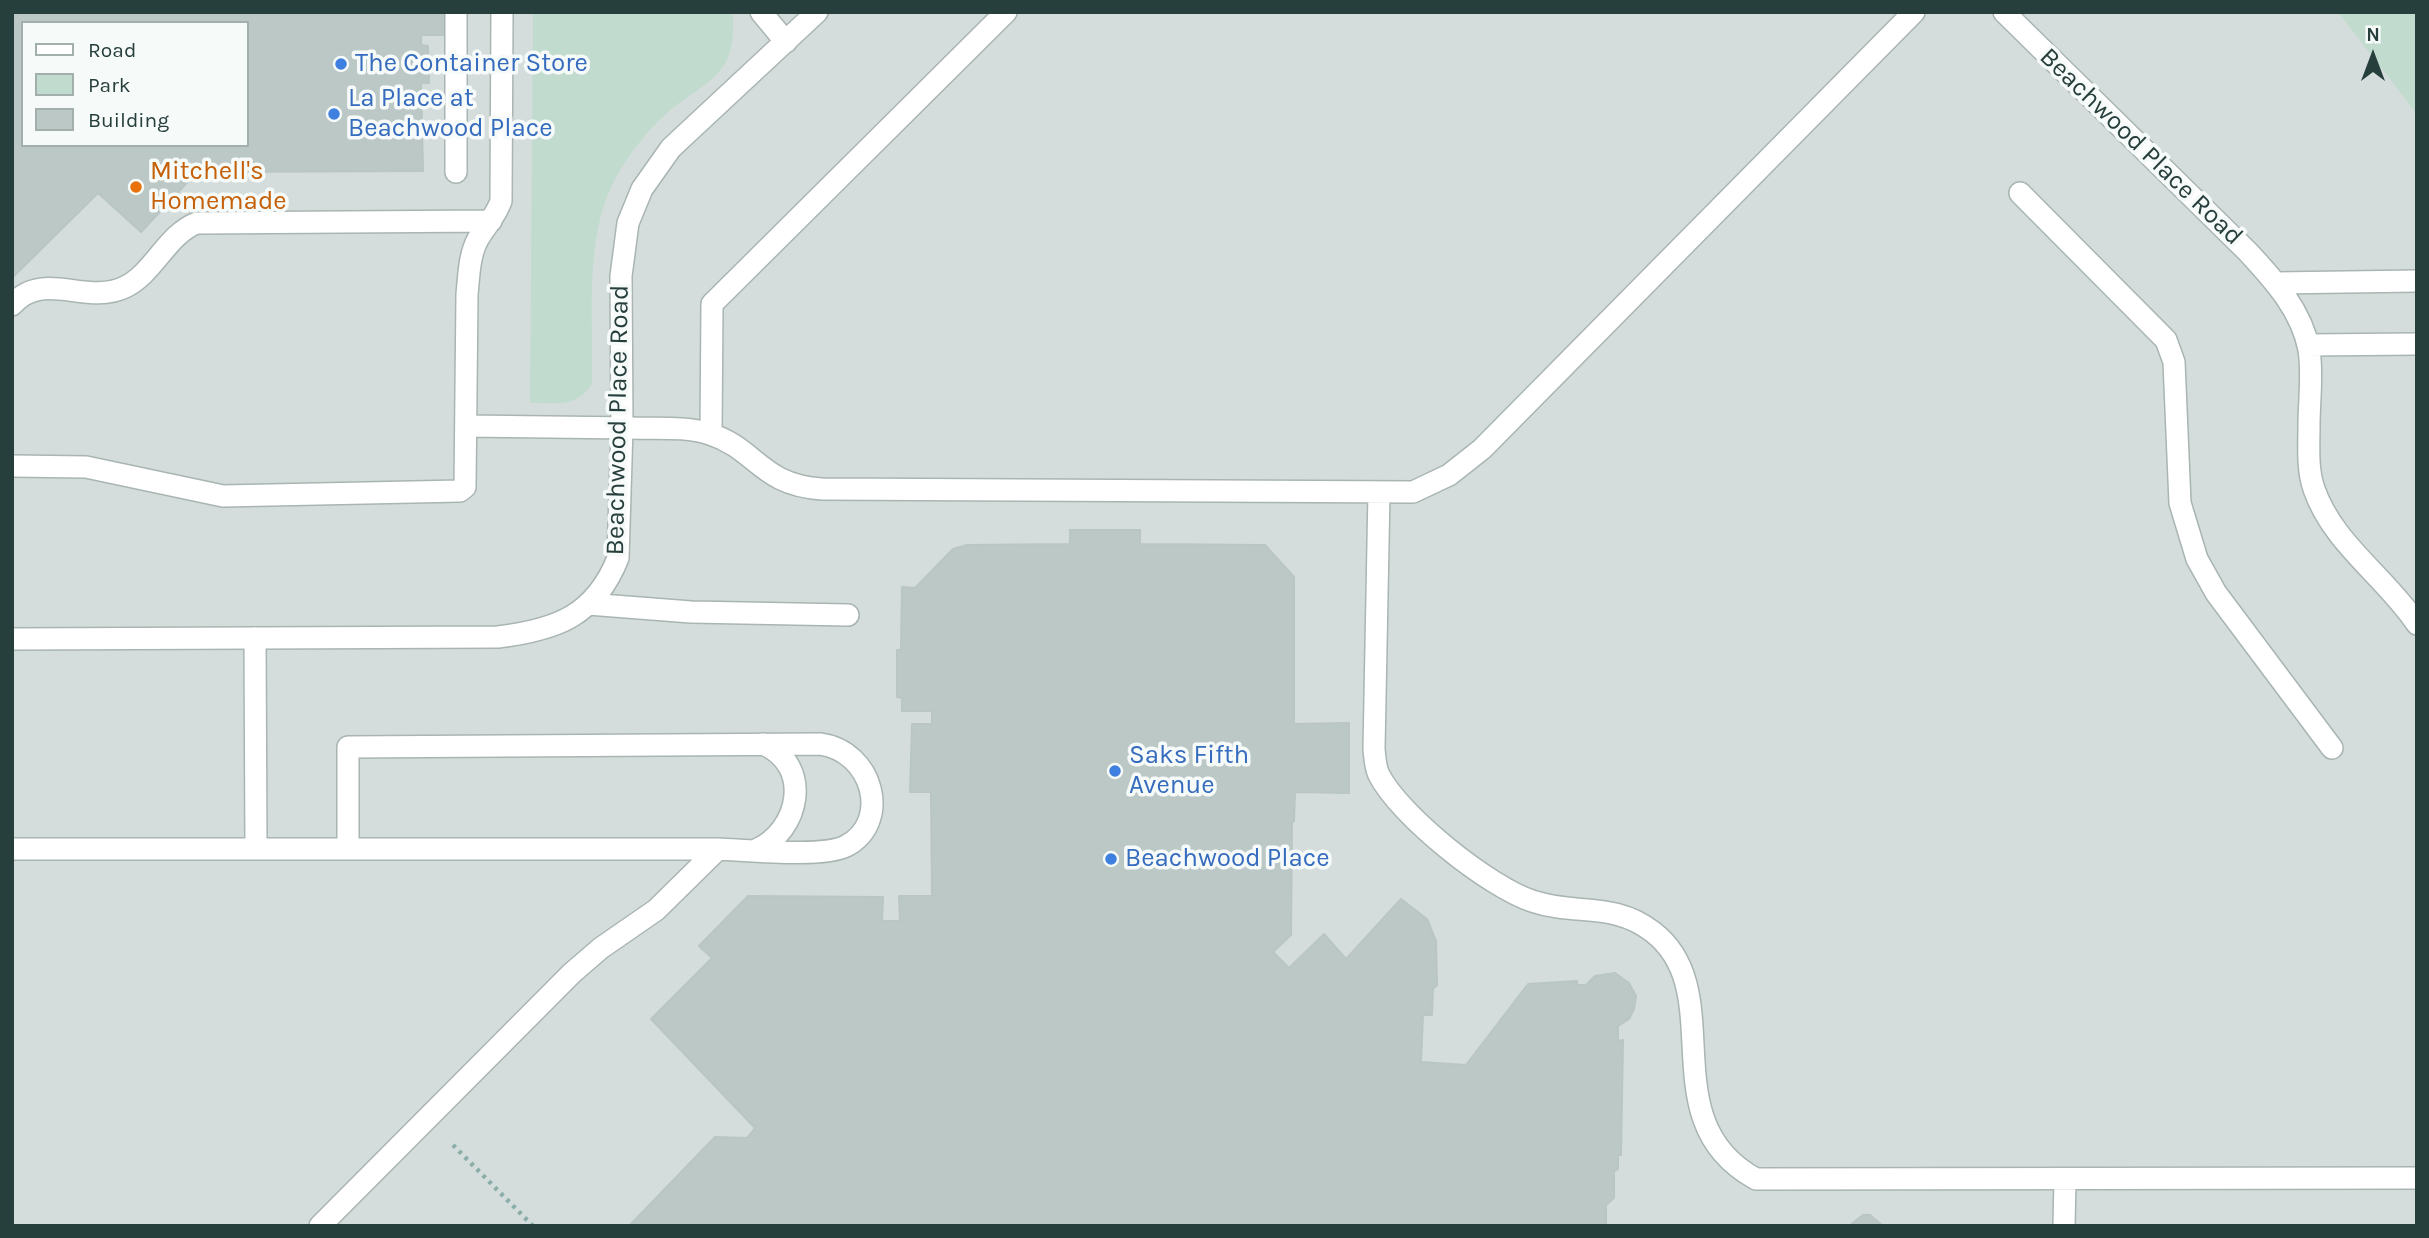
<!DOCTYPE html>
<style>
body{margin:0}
#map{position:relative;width:2429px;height:1238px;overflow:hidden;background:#e6edeb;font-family:Karla,sans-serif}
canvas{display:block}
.frame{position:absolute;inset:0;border:14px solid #263e3c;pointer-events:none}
.legend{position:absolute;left:21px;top:21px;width:228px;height:126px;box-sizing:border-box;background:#f6faf9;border:2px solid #a3afad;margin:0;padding:9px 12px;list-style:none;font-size:21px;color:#263e3c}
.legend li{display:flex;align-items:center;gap:14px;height:35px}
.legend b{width:35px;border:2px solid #a3afad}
.north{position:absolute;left:2338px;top:21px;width:70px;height:70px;-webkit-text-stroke:5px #f6faf9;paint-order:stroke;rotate:0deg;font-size:19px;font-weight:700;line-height:28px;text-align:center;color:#263e3c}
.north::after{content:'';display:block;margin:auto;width:24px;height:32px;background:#263e3c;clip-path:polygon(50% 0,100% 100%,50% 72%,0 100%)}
</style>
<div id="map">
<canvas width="2429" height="1238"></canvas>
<div class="frame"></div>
<ul class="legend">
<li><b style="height:9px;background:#fff"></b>Road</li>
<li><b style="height:19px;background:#c1dcce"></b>Park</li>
<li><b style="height:19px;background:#bbc8c5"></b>Building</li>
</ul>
<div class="north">N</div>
</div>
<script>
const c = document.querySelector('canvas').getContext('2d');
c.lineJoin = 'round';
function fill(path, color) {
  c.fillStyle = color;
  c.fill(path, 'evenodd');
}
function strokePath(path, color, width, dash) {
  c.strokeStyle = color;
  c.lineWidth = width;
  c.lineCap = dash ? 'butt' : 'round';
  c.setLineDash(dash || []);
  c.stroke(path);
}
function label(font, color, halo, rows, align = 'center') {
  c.font = font + ' Karla,sans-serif';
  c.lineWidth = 7;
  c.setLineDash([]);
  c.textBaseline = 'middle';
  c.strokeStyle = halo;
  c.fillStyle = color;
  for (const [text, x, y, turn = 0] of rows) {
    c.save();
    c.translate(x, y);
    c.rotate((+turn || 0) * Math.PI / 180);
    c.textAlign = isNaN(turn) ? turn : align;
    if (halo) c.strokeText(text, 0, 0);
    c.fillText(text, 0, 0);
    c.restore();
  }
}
const built = new Path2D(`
 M12,12H2417V1226H12ZM23,23H247V145H23Z`);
const green = new Path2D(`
 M533,12H731L733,15C736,80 706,79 666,114C646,131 629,155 616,177C583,238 594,316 592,383C578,408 556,403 530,403Z
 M2338,12H2417V114Z`);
const building = new Path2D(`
 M12,12H443V35H421V45L428,46L429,83H421L423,171L197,172L141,232L98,193L13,277ZM23,23H247V145H23Z
 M1070,530H1140V544L1265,545L1294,577V724L1349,723V793L1295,792L1294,821L1292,822L1291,935L1273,952L1289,968L1324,934L1346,959L1401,899L1427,919L1436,941L1437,985L1433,989L1432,1015H1423L1421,1062L1466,1065L1528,984L1577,981V985H1586L1595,976L1615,973L1629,983L1636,996L1634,1009L1629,1019L1618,1026V1041L1623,1040L1621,1155H1618V1169L1614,1171V1198L1606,1205V1226H629L715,1137L747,1138L755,1128L651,1019L712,958L699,946L748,896L883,897L882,921H900L899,896H932L931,792H910L912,724H932V711H902V698L897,697V650H901L902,587L915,588L953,549L967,545L1070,544Z
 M1863,1215H1870L1883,1226H1849Z`);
const path = new Path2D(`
 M453,1145L533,1226`);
const lane = new Path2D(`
 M456,172V12
 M2020,193L2166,340L2174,362L2180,503L2197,559L2216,593L2332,748
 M12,305C43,269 86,306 125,287C154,273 167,234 197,223L491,221
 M466,426C521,427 576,427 631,428C656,429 686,426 710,434C757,449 760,485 822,489L1413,492L1449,475L1482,449L1914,12
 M711,434L712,304L1006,12
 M12,466L86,467L223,496L460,491L465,487L467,294C469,276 469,255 478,239C486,225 496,216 501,201L502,12
 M1379,492L1374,749C1375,758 1375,767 1379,775C1400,816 1489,887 1532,901C1576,916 1613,901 1653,932C1731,992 1649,1121 1756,1179L2417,1178
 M588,604L691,612L848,615
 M255,638L256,849
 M12,849H718L656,910L601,948L572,973L320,1226
 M348,849V747L820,744C873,751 892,822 846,846C823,858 747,850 718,849
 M756,850C800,831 813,765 763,744
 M2064,1226L2065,1179`);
const street = new Path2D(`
 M761,12L786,42
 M2004,12L2248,252C2274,280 2302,311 2309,350C2313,374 2309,401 2309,425C2309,446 2307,469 2314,489C2333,544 2385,576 2417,624
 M2276,283L2417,281
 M2308,345L2417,344
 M12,639L498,637C556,630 595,616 618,558L622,428L621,276L628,223L642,189L671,148L817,12`);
const markers = [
 [341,64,7,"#3f7fe0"],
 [334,114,7,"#3f7fe0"],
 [136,187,7,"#e8710a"],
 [1115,771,7,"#3f7fe0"],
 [1111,859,7,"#3f7fe0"]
];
const shopNames = [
 ["The Container Store",355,64],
 ["La Place at",348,99],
 ["Beachwood Place",348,129],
 ["Saks Fifth",1129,756],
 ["Avenue",1129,786],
 ["Beachwood Place",1125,859]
];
const streetNames = [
 ["Beachwood Place Road",2141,147,44],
 ["Beachwood Place Road",618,420,-89]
];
const foodNames = [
 ["Mitchell's",150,172],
 ["Homemade",150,202]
];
fill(built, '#d4dddb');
fill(green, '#c1dcce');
fill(building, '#bbc8c5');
strokePath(building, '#b9c6c3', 2);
strokePath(lane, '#a9b5b3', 24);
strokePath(street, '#a9b5b3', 24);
strokePath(path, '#89aea9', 4.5, [3.5, 5]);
strokePath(lane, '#fff', 21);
strokePath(street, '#fff', 21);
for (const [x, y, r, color] of markers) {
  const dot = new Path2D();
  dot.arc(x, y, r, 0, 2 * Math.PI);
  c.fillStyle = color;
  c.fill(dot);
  strokePath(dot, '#f6faf9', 2.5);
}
label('26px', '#366cbe', '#f6faf9', shopNames, 'left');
label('26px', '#263e3c', '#f6faf9', streetNames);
label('26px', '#c56008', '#f6faf9', foodNames, 'left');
</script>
